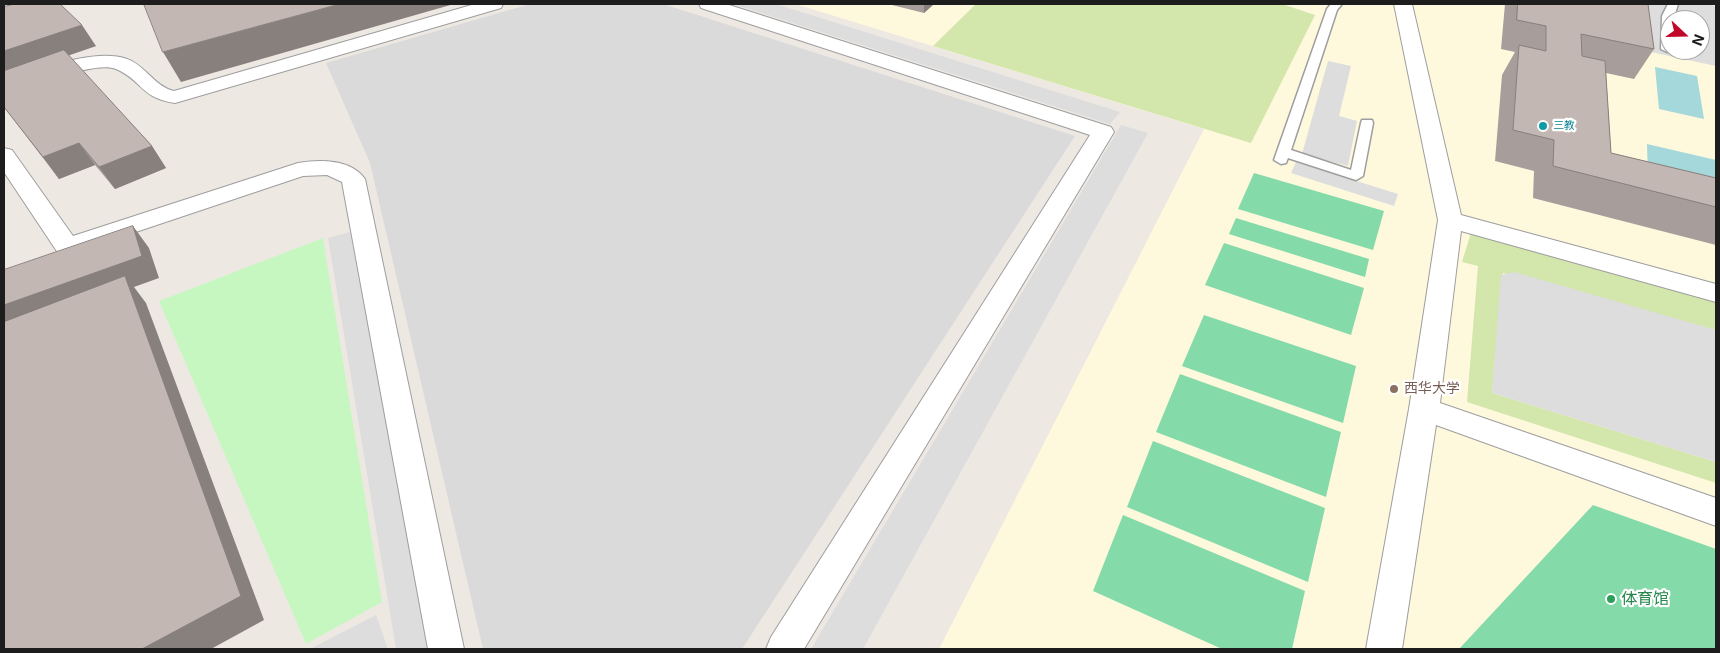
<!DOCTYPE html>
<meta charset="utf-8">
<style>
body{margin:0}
#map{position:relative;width:1720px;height:653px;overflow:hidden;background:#eee8e3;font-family:Inter,sans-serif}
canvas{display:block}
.frame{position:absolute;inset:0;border:5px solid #1d1d1d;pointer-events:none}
.north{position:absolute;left:1660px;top:10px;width:50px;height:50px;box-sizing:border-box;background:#fff;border:1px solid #a5a5a5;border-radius:50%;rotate:111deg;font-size:14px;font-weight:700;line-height:20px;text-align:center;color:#1d1d1d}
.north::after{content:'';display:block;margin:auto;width:18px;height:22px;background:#c2082a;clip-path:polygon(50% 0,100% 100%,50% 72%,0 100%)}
</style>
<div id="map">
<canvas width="1720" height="653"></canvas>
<div class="frame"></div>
<div class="north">N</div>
</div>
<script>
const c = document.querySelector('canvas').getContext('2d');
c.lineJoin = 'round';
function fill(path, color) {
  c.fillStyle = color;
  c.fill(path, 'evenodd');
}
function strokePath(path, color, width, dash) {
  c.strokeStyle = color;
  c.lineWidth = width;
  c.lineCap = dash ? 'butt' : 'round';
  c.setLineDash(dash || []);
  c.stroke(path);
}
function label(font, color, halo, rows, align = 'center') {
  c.font = font + ' Inter,"Noto Sans SC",sans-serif';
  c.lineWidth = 4.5;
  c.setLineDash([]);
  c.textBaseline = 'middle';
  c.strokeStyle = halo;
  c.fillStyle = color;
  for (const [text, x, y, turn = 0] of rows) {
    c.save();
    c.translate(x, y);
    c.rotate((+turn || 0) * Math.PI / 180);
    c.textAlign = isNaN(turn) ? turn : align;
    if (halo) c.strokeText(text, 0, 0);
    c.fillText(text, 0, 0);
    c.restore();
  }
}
const residential = new Path2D(`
 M530,4H663L1075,136L742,649H483L370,163L326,63Z`);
const education = new Path2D(`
 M795,4H1716V649H939L1204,129ZM1670,20H1700V50H1670Z`);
const grass = new Path2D(`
 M976,4H1282L1315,15L1251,143L933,46Z
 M1473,226L1716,298V330L1503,273L1492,393L1716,462V483L1467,402L1478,266L1462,262Z`);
const park = new Path2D(`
 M323,238L382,602L306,644L159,301Z`);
const pitch = new Path2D(`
 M1254,173L1384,211L1373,250L1238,209Z
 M1236,218L1369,259L1365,277L1229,234Z
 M1224,243L1364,288L1351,335L1205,285Z
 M1204,315L1356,366L1343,423L1182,366Z
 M1180,374L1341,432L1326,497L1156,432Z
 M1153,441L1325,508L1308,582L1127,507Z
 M1593,505L1716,549V649H1459Z
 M1123,515L1305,591L1292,649H1222L1093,591Z`);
const parking = new Path2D(`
 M733,4H776L1120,112L1110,124Z
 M1626,4H1707L1716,6V66L1637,49ZM1670,20H1700V50H1670Z
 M1328,61L1351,66L1339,116L1357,121L1348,166L1302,154Z
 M1121,125L1148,133L863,649H811Z
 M1296,162L1398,194L1394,206L1291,173Z
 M350,232L430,649H396L328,238Z
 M1514,272L1716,330V462L1492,393L1501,275Z
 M376,615L388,649H310Z`);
const water = new Path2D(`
 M1655,67L1697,76L1704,119L1659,109Z
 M1647,144L1716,160V195L1648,178Z`);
const service = new Path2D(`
 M1331,4H1342L1337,10L1291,150L1351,170L1361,123L1362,120H1372L1373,123L1363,176L1356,180L1288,158L1286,163L1281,164L1274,160L1327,9Z
 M1668,4H1678L1673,20H1670V50H1672L1667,52L1661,49L1662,16Z`);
const minor = new Path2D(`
 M475,4H503L501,8L175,103C140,98 141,79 116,69C94,60 29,89 4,94V81C36,71 94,47 127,59C145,65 155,87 174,91Z
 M699,4H726L1111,127L1114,132L804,649H766L771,637L1090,135L701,8Z
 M1394,4H1412L1461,215L1716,284V302L1461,231L1440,403L1716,498V526L1436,425L1402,649H1366L1409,409L1438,220Z
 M4,148L12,150L73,236L298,163C320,159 351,159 365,179L464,649H428L342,182L327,175L303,176L67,255L58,253L4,172Z`);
const wall = new Path2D(`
 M888,4H934L924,13Z
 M1505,4H1648L1654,49L1634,79L1606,73L1611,153L1716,178V245L1533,198L1534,171L1495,161L1502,75L1515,52L1501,49Z
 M4,7L96,46L68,55L152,146L166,168L115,189L95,165L59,179L4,107Z`);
const shadedWall = new Path2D(`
 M340,4H454L181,82L163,52Z
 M924,4H934L924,13Z
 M82,25L96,46L4,78V51Z
 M79,143L95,165L59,179L43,157Z
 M152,146L166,168L115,189L99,167Z
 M133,226L149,248L159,278L134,287L146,303L264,620L211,649H142L4,335V305Z`);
const building = new Path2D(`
 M15,4H60L82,25L4,51V7Z
 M144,4H340L163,52Z
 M1518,4H1648L1654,49L1581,34L1582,56L1605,61L1611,153L1716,178V207L1553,166L1554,140L1513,130L1519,45L1546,51V26L1517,20Z
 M64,50L152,146L99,167L79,143L43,157L4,107V71Z
 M133,226L142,256L4,305V270Z
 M125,276L241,596L142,649H4V322Z`);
const markers = [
 [1543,126,5,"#0f9aa8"],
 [1394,389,5,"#8d6e63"],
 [1611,599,5,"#2e9e5b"]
];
const farCulturenames = [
 ["三教",1553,126]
];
const educationNames = [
 ["西华大学",1404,389]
];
const nearLeisurenames = [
 ["体育馆",1621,599]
];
fill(residential, '#dbdada');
fill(education, '#fef8dd');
fill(grass, '#d3e6ab');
fill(park, '#c7f7c1');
fill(pitch, '#84daa9');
fill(parking, '#ddd');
fill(water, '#a5d8da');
strokePath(service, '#9e9e9e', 3);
strokePath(minor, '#9e9e9e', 2);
fill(service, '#fff');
fill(minor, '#fff');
fill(wall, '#a79d9a');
fill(shadedWall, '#88807d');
fill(building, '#c2b7b3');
strokePath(building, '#88807d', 1);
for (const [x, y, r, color] of markers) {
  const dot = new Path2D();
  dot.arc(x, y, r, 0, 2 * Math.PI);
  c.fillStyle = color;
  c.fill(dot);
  strokePath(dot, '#fff', 2);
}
label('11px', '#0d838f', '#fff', farCulturenames, 'left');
label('14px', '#785e54', '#fff', educationNames, 'left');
label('16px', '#27864d', '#fff', nearLeisurenames, 'left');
</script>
